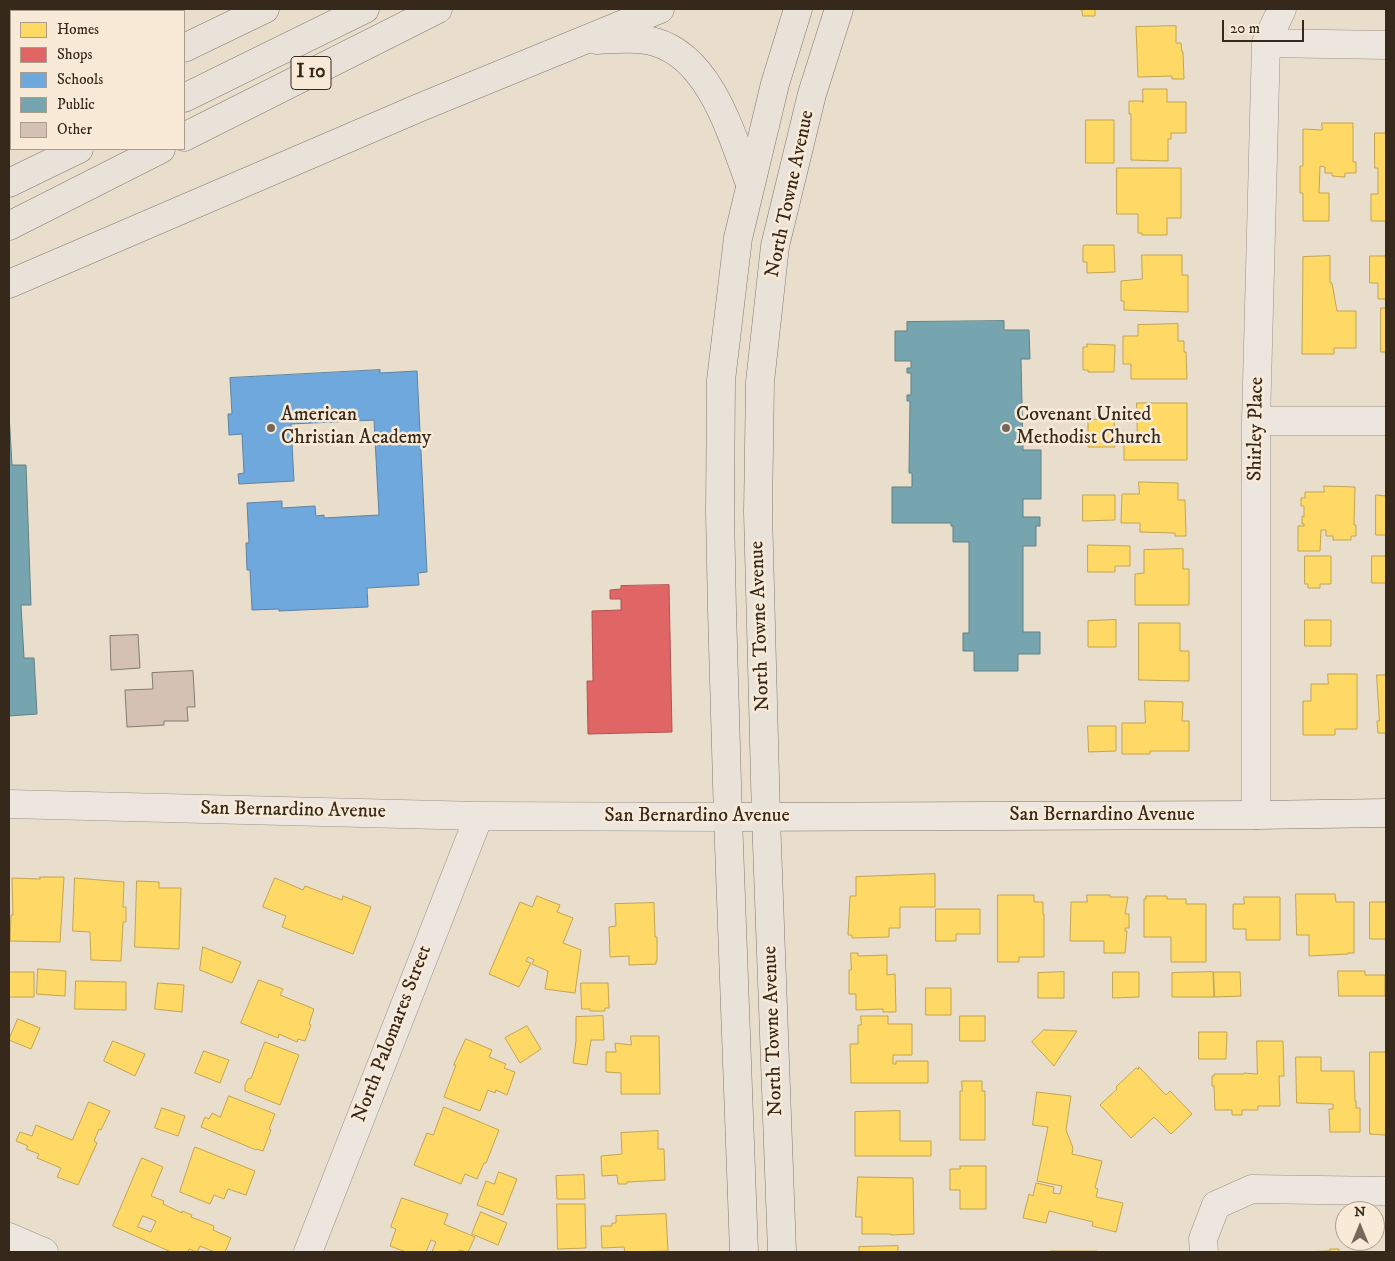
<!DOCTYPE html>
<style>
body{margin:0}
#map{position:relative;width:1395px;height:1261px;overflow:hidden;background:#e9ddcc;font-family:"IM FELL DW Pica",serif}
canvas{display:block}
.frame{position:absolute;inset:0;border:10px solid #36291c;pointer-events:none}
.legend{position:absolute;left:10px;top:10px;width:175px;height:140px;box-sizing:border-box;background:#f8ead6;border:1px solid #aa9d8c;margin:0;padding:6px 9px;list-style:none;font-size:15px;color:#36291c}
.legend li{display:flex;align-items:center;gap:10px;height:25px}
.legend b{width:25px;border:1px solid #aa9d8c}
.north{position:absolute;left:1335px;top:1201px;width:50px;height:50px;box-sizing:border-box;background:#f8ead6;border:1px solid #aa9d8c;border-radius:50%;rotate:0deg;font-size:14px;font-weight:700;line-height:20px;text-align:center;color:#36291c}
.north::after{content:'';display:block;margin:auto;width:18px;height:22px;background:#75685a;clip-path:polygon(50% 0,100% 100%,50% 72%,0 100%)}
.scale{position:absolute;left:1222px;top:20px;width:82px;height:22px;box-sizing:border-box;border:2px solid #36291c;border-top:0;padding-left:6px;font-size:15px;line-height:18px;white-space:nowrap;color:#36291c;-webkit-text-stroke:4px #f8ead6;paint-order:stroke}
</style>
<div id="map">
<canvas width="1395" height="1261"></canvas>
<div class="frame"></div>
<ul class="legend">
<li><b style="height:14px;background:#ffd966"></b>Homes</li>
<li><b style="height:14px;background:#e06666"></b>Shops</li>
<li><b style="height:14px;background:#6fa8dc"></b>Schools</li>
<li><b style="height:14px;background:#76a5af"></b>Public</li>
<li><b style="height:14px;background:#d4c1b4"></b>Other</li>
</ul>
<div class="north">N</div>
<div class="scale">20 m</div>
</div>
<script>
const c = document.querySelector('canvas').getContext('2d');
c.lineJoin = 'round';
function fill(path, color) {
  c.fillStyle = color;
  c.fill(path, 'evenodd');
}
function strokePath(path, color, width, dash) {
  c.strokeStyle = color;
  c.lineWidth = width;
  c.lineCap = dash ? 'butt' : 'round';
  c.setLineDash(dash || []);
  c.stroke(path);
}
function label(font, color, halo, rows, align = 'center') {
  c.font = font + ' "IM FELL DW Pica",serif';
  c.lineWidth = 5;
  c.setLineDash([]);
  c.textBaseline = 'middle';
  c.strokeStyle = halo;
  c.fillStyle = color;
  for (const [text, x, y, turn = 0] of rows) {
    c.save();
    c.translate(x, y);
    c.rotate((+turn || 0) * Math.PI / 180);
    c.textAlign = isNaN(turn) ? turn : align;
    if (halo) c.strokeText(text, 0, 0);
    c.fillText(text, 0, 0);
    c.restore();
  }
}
const homes = new Path2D(`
 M1082,9H1095V16H1083Z
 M1176,26V43H1181L1182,52H1183L1184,79H1172V76L1138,77L1136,27Z
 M1143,89H1167V102H1186V133H1171V139H1168V161L1131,160V114H1129V101H1143V102Z
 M1086,120H1114V163H1086Z
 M1322,123H1353V162H1356V173H1345V177L1332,176V173H1325V167L1320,166L1319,193H1329V221H1303V193H1300V166H1303V129L1322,130Z
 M1375,133H1386V221H1371V194H1378V168H1375Z
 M1117,168H1181V218H1167V235H1142V233H1138V214H1117Z
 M1087,245H1114L1115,272L1087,273V262H1083V246Z
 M1142,255H1182V275H1188V312L1124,310V301H1121V281L1142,279Z
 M1330,256V283H1332L1337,311H1356V348H1334V354H1302L1303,257Z
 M1370,256H1386V299H1378V283H1370Z
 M1381,308H1386V352H1381Z
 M1178,324V341H1184V352H1186L1187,379H1131V364H1123V336H1138V325Z
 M1087,344L1115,345L1114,372H1088V370H1083V347H1087Z
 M1137,403H1187V460H1124V437H1137Z
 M1114,419L1115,447H1088V420Z
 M1139,482L1178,483V500H1185L1186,536H1175V533L1140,532V523H1121L1122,494H1139Z
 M1324,486L1355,487L1354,525H1356V536H1351V540H1333V536H1326V530H1321L1320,551H1298V526H1304V524H1302V516L1304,517V506H1301V498H1305V492H1324Z
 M1083,495H1115V520L1083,521Z
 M1376,495L1386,496V535H1376Z
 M1088,545L1130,546V566H1115V572H1088Z
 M1183,549V569H1189V605H1135V574L1144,573V550Z
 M1305,556H1331V584H1320V588H1308V584H1305Z
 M1372,556H1386V583H1372Z
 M1116,620V647H1088V621Z
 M1305,620H1331V646H1305Z
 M1139,623H1180V651H1189V681L1139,680Z
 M1328,674H1357V729H1335V735H1303V701H1311V684H1328Z
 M1377,675H1386V733H1378L1377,721H1379Z
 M1145,701L1183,702L1182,721H1189V751H1150V754H1122V723H1145Z
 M1088,726H1116V751L1089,752Z
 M935,874V907H900V928H889V937L852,938V935H848L850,896H856V877Z
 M40,877H64L60,942L10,941L11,915H13L12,878L40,879Z
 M75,878L124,882L123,907H126V922H123L121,961L91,960L90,932L73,931Z
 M275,878L303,890L305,886L342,900L343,896L371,907L353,954L282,927L286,916L263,907Z
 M137,881L159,882V888H181L179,949L135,947Z
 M1296,894H1335L1336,902H1354V953H1348V954L1309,956V935H1297Z
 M998,895H1034V902H1043V914H1044V957H1019V962H998Z
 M1087,895H1110V897H1128L1125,914H1129V928H1125V931H1127L1125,953H1104V941H1070L1071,902H1087Z
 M537,896L560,905L557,912L573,918L563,943L581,950L575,993L545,989L548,971L532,964L534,960L528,957L526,961L531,963L519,987L489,974L520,902L532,907Z
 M1146,896H1167V899H1186V904H1206V962H1171V937H1144V899H1146Z
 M1244,897H1280V940H1246V929H1233V904H1244Z
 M1370,902H1386V939H1370Z
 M654,903L655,937H657V961H656V964L629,965V956L610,957L609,927L616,926L615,904Z
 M936,909H980V934H956V941H936Z
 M203,947L241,962L232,983L200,970Z
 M851,953H858V956L887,955V975L895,974L896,1012H883V1009L856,1010V994H849V970H851Z
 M38,969L66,971L65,996L37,994Z
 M1338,971H1365V975H1385V996H1339Z
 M9,972H34V997H9Z
 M1064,972V998H1038V973Z
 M1113,972H1139V997L1113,998Z
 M1213,972L1214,997H1172V973Z
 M1214,972H1240L1241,996L1215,997Z
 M259,980L283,989L280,995L314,1009L309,1024L311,1025L305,1041L298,1039L297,1042L279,1034L278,1038L241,1023Z
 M76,981L126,982V1010L75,1009Z
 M158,983L184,985L182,1012L155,1009Z
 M581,983H608L609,1008H605V1011H590V1009H582Z
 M926,988H951V1015H926Z
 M603,1016L604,1040H591L587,1065L573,1063L576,1041V1017Z
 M861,1016H888V1024H912V1055H893V1064H896V1061H928V1083H851L850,1044H858V1025H861Z
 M960,1016H985V1041H960Z
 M18,1019L40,1028L31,1049L9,1040Z
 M527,1026L541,1049L520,1063L505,1038Z
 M1044,1030L1077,1031L1054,1066L1032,1042Z
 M1199,1032H1227L1226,1059H1199Z
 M631,1036H659L660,1094H621V1073L606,1072V1052H616L615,1043L631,1045Z
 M466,1039L492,1050L489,1057L506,1064L504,1068L515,1072L507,1095L496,1090L495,1093L488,1090L480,1111L444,1097L456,1065H454Z
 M113,1041L145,1054L135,1076L104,1061Z
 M1257,1041H1283L1284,1076H1279L1280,1106H1258V1110H1242V1115H1232V1110H1215L1214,1086H1212V1076H1214V1074H1244V1073L1257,1074Z
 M265,1042L299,1055L280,1105L245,1091V1085L248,1079L251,1078Z
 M204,1051L229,1060L220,1083L195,1073Z
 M1370,1052H1386V1135L1370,1134Z
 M1296,1057H1321V1071H1354L1355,1101H1356V1108H1360V1132H1330L1329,1109H1333V1104L1297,1103Z
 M1139,1067L1166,1095L1170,1091L1192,1114L1171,1134L1154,1117L1131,1138L1100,1105L1117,1089L1116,1087L1136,1068L1138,1069Z
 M962,1081H982V1091H985V1140H960V1091H962Z
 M1037,1092L1071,1096L1066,1130L1073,1148L1072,1154L1102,1161L1095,1188L1098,1189L1096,1197L1123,1203L1116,1232L1092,1226L1093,1222L1049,1211L1046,1223L1023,1218L1029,1194L1033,1196L1036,1183L1054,1187L1053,1193L1060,1194L1062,1186L1037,1181L1048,1127L1033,1125Z
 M229,1096L275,1114L269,1129L271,1130L263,1151L257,1149L256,1150L201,1127L205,1117L209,1119L212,1113L220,1117Z
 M89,1102L110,1111L101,1130L99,1129L94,1141L97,1143L78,1185L57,1177L61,1168L37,1158L39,1154L26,1149L28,1146L16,1141L20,1132L32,1136L36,1125L72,1140Z
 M444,1107L499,1130L486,1163H484L477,1179L465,1174L461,1184L414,1165L427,1133L433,1135Z
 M162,1108L185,1116L178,1136L155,1128Z
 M900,1111V1141H931V1156H855V1112Z
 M658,1131V1149H664L665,1180L627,1182V1184H618L617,1175L602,1176L601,1156L622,1154L621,1133Z
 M195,1147L255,1171L246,1195L228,1189L224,1199L214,1195L210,1204L180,1192Z
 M142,1158L163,1167L151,1196L164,1201L163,1204L182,1213V1211L192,1215L191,1217L214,1226L213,1230L231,1238L225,1252H215L200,1246L197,1252L189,1249L188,1252H171L113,1226ZM143,1216L156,1221L151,1232L138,1227Z
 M960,1166H986V1209H960V1190H950V1169H960Z
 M499,1172L517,1179L503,1215L477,1205L486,1181L494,1184Z
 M584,1175L585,1199H557L556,1176Z
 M858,1177L913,1178L914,1234L891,1235V1234H862V1217H856Z
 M402,1198L448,1214L444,1224L475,1237L468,1252L459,1250V1252H432L436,1242L431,1240L426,1252H406L390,1246L396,1229L391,1227Z
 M557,1204H585L586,1248L558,1249Z
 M481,1212L507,1223L498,1245L472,1234Z
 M666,1214L668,1251L625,1252L624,1247L602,1248L601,1226H612V1223H616V1216Z
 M898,1246V1252H859V1247Z
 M1330,1249H1339V1252H1295L1330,1251Z
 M1051,1251H1097V1252H1051Z`);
const shops = new Path2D(`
 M669,585L672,732L588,734L587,681H593L592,611L621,610V599H610V590L621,589V586Z`);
const schools = new Path2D(`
 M380,370V373L417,371L427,572L418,573L419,585L367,588L368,607L279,611V609L252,610L250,570H247L246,543H249L247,503L282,501V508L315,506L316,516L324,515V518L379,515L374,420L291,424L294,481L239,484L238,474L244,473L242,434L229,435L228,414H232L230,378Z`);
const public = new Path2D(`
 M1004,321V330H1029L1030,359H1021L1023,450H1041V499H1023V517H1040V526H1036V546H1023V632H1040V654H1018V671H974V651H963V633H969V542H953V526H951V523H892V487H912V473H909L910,401H907V395H911V373H907V368H911V361H895V331H907V322Z
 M9,413L12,465H26L31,605H21L24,658H34L37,714L9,716Z`);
const building = new Path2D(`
 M138,635L140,668L111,670L110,636Z
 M193,671L195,707H187L188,721H164V725L127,727L125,690L153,689L152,673Z`);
const minor = new Path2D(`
 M1266,43L1386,45
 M1256,421H1386
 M9,804L479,816L728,817
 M1256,815V421L1266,43L1282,9
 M9,1237L44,1252
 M308,1252L479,816
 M1204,1252L1203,1239L1216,1205L1252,1189L1386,1191`);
const secondary = new Path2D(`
 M728,817L1256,815L1386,813`);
const primary = new Path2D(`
 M744,1252L728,817L722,610L720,513L721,380L738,238L775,84L798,9
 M782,1252L766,817L758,512L760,382L775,246L812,94L839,9`);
const motorway = new Path2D(`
 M44,11L49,9
 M146,11L151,9
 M9,30L11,29
 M597,40C616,39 637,37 655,42C711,58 732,136 750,184
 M184,48L265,9
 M9,77L11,76
 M184,98L365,9
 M9,132L11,131
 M184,137L438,9
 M9,183L79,149
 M9,226L161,149
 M9,284L421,107L660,9`);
const markers = [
 [271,428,5,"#75685a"],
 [1006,428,5,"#75685a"]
];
const shields = [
 [311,73,40]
];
const shieldNames = [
 ["I 10",311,73]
];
const streetNames = [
 ["North Towne Avenue",791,194,-78],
 ["Shirley Place",1257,429,-89],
 ["North Towne Avenue",761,626,-92],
 ["San Bernardino Avenue",293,811,1],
 ["San Bernardino Avenue",1102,816],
 ["San Bernardino Avenue",697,817],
 ["North Towne Avenue",774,1031,-92],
 ["North Palomares Street",393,1034,-69]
];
const poiNames = [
 ["American",281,416],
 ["Christian Academy",281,439],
 ["Covenant United",1016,416],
 ["Methodist Church",1016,439]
];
fill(homes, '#ffd966');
strokePath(homes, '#c3a450', 1);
fill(shops, '#e06666');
strokePath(shops, '#ad5450', 1);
fill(schools, '#6fa8dc');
strokePath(schools, '#5e82a2', 1);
fill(public, '#76a5af');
strokePath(public, '#638083', 1);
fill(building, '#d4c1b4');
strokePath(building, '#827a70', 1);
strokePath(minor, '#9b9388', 29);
strokePath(secondary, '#827a70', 29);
strokePath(primary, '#827a70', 29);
strokePath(motorway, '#827a70', 29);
strokePath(minor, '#ece6de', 28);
strokePath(secondary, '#ece6de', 28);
strokePath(primary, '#e9e2d9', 28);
strokePath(motorway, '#e9e2d9', 28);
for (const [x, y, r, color] of markers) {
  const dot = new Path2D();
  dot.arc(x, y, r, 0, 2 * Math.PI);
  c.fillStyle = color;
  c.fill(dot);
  strokePath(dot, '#f8ead6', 2);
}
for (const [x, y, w] of shields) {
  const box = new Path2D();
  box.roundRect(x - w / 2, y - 16.5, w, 33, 4);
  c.fillStyle = '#f8ead6';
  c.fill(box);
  strokePath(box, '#36291c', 1);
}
label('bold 19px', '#36291c', null, shieldNames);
label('20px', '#36291c', '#f8ead6', streetNames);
label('20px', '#36291c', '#f8ead6', poiNames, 'left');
</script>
